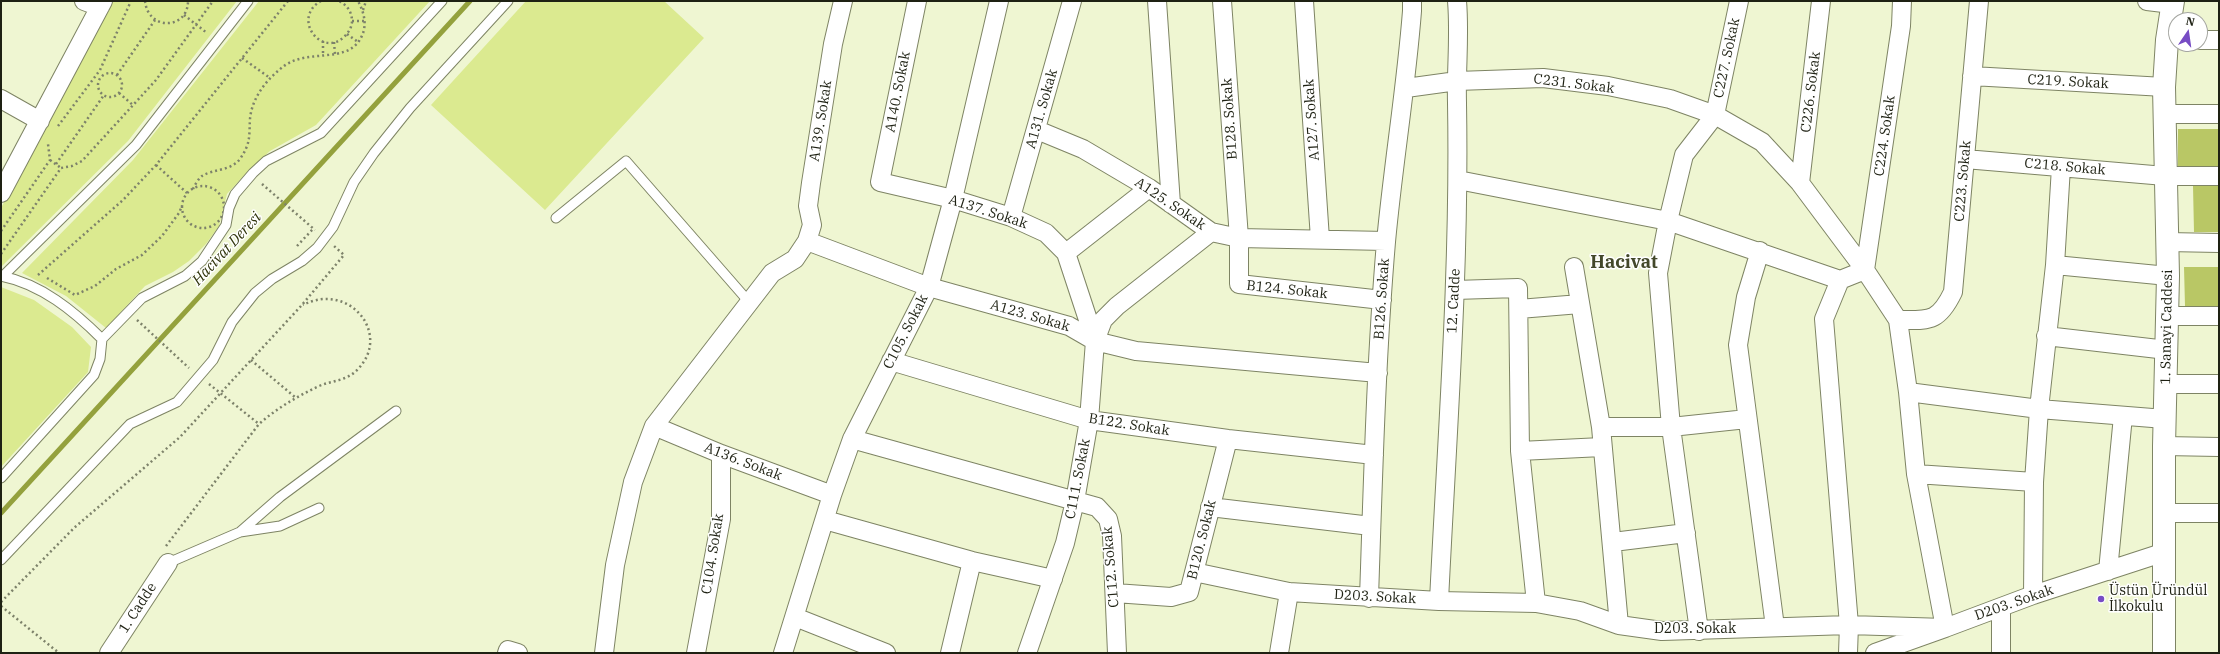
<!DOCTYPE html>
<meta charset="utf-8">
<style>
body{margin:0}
#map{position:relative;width:2220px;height:654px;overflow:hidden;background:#eff6d2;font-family:"IBM Plex Serif",serif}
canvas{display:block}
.frame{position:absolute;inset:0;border:2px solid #1e2113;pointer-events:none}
.north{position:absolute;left:2168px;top:12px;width:40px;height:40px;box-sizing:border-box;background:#fff;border:1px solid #a5a6a1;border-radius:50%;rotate:13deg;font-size:11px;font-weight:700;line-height:16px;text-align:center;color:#1e2113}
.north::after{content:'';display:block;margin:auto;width:14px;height:18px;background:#774cc4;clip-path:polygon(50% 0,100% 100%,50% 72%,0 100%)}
</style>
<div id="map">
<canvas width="2220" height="654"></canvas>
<div class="frame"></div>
<div class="north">N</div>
</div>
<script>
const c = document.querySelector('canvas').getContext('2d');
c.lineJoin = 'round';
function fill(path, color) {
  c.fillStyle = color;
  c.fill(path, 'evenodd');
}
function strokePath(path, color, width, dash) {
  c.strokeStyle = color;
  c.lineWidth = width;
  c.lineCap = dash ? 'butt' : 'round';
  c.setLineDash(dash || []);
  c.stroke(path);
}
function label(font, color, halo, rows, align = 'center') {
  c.font = font + ' "IBM Plex Serif",serif';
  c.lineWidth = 3;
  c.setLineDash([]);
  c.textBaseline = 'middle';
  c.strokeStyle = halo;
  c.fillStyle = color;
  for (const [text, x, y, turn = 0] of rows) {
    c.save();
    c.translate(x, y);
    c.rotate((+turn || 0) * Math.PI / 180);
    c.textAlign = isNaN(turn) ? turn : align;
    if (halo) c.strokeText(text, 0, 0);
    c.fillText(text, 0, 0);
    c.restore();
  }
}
const green = new Path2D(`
 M110,1H237L128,141L1,267V208Z
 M259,1H430L316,125L270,151L249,170L227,194L219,226L206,244L189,261L173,272L145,286L106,328L66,296L22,273L133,160Z
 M526,1H664L704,38L545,210L431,105Z
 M1,287L34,300L72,327L91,347L88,372L1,467Z`);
const stream = new Path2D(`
 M1,513L470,1`);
const building = new Path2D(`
 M2178,129H2219V166H2178Z
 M2193,186H2219V232H2194Z
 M2184,267H2219V306H2185Z`);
const path = new Path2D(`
 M145,1C148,31 188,30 188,1
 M321,1C291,18 321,58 344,37C349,32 352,27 352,21C352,12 347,5 339,1
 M363,10L366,1
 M184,15L207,33
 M352,21H365
 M347,34L358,42
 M323,41V54
 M334,42L335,54
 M242,58L270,78
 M98 85a12 12 0 1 1 24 0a12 12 0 1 1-24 0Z
 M117,75L155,20
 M119,93L134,106
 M58,126L100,70L131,1
 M50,160L61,168
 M56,164L104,95
 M156,165L187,193
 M262,184L315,230
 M182 207a21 21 0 1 1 42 0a21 21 0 1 1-42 0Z
 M193,189C195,185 198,179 202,176C213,169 231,171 240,159C251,143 249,136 250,119C252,97 267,79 284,66C307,49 344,63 359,41C368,28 365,14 358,1
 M1,231L50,160L48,144
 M297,246L313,229
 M1,254L61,168L72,166L82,161L156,80L213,1
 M38,275L123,200L156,165L288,1
 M47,278L75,295L95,286L116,269L142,255L162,236L179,213L182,206
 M137,320L189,368
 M251,360L296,398
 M209,384L259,424
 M166,546L259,424C276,409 296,397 317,387C331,380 346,382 358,369C392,334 349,281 303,305
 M1,602L74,528L180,437L301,306L344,255L334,246
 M1,606L59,653`);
const lane = new Path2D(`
 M556,218L626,161L749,302
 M1,276C41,284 74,311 102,339L100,359L94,375L1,478
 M3,276L136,145L248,1
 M102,339L142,298L185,276L202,261L226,225L229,208L235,194L253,173L266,161L321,133L442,1
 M240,532L280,497L396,411
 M1,560L130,424L177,402L213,360L232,322L255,293L272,279L302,261L317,248L333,227L354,182L374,153L410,108L508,1
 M168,563L240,532L280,526L319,508`);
const street = new Path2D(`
 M84,1L100,7
 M917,1L880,182L953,199L1011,217L1046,233L1066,253L1095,341
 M1157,1L1171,204
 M1222,1L1239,238V284L1382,300
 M1304,1L1320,239
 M2147,1L2172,4
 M2200,40H2219
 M1972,76L2164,87
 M1406,88L1457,81L1543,78L1608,86L1670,99L1715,115L1762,142L1800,183L1865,270L1898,320L1908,392L1916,474L1945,628L1875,653
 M1,99L40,121
 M2164,114H2219
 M1037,130L1083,149L1149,188L1211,232L1239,238L1386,241
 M1965,159L2165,176H2219
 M1458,180L1668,221L1840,280L1865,270L1901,26L1902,1
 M1800,183L1821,1
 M1,193L103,1
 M1011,217L1072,1
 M807,241L929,287L1069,326L1095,341L1136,351L1378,373
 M2167,242L2219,243
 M1760,251L1746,297L1738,345L1775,627
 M1066,253L1149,188
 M2055,265L2168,276
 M1574,267L1601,427L1619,625
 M1840,280L1824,319L1849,625L1848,653
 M1455,290L1518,288L1520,451L1536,603
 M1519,309L1580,304
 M2167,316H2219
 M1898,320C1929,320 1938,323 1953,292L1979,1
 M2046,336L2167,350
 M891,361L1089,420L1228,439L1374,455
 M2166,384H2219
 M1908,392L2039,409L2165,419
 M654,426L721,454L832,495
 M1601,427H1671L1747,419
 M852,439L1097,507L1108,519L1112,536L1117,653
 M2164,446L2219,447
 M1520,451L1602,447
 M1916,474L2034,482
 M1210,507L1371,526
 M2165,513H2219
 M825,520L972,561L1053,579
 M1613,542L1686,533
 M2108,571L2123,416
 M1194,572L1289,592L1439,601L1536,603L1580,611L1619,625L1662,631L1849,625L1945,628L2033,595L2165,552
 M1115,593L1171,597L1189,592L1228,439
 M2033,595L2034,482L2039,409L2055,265L2061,167
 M1369,598C1373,479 1376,360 1386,242C1393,165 1406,89 1412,11V1
 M1439,601C1447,435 1460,269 1457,103C1456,69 1460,35 1457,1
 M2001,607V653
 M795,617L886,653
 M1699,631L1671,427L1658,273L1668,221L1684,155L1715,115L1739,1
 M109,653L168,563
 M507,653L508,650L518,653
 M604,653L615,565L633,482L654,426L772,273L795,259L807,241L812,225L808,206L811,183L833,44L843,1
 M696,653L721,519V454
 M783,653L832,495L852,439L929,287L953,199L999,1
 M950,653L972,561
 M1027,653L1065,543L1075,501L1089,420L1095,341L1103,320L1117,306L1211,232
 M1279,653L1289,592`);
const secondary = new Path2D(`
 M2164,653V446L2168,276L2164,87L2167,40L2173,1`);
const markers = [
 [2101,599,4,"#774cc4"]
];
const streetNames = [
 ["C227. Sokak",1727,58,-78],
 ["C219. Sokak",2068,82,3],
 ["C231. Sokak",1574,84,7],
 ["A140. Sokak",898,92,-79],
 ["C226. Sokak",1811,92,-83],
 ["A131. Sokak",1042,109,-74],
 ["B128. Sokak",1230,119,-94],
 ["A127. Sokak",1312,120,-94],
 ["A139. Sokak",821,121,-81],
 ["C224. Sokak",1885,136,-82],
 ["C218. Sokak",2065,167,5],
 ["C223. Sokak",1963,181,-85],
 ["A125. Sokak",1170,204,34],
 ["A137. Sokak",988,212,18],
 ["B124. Sokak",1287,290,6],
 ["B126. Sokak",1382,299,-86],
 ["12. Cadde",1454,301,-87],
 ["A123. Sokak",1030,316,16],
 ["1. Sanayi Caddesi",2167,327,-89],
 ["C105. Sokak",906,332,-63],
 ["B122. Sokak",1129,425,9],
 ["A136. Sokak",743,462,21],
 ["C111. Sokak",1078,479,-79],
 ["B120. Sokak",1202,540,-76],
 ["C104. Sokak",713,554,-81],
 ["C112. Sokak",1111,567,-95],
 ["D203. Sokak",1375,597,3],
 ["D203. Sokak",2014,603,-19],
 ["1. Cadde",138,608,-57],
 ["D203. Sokak",1695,629]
];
const poiNames = [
 ["Üstün Üründül",2109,591],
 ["İlkokulu",2109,607]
];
const waterNames = [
 ["Hacivat Deresi",227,249,-47]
];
const districtNames = [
 ["Hacivat",1624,263]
];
fill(green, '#dbea90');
strokePath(stream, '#94a13d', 5);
fill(building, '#b9c765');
strokePath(lane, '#7e8464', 11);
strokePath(street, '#7e8464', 20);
strokePath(secondary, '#7e8464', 24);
strokePath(path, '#7d826a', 2.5, [2, 3]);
strokePath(lane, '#fff', 9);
strokePath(street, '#fff', 18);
strokePath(secondary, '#fff', 22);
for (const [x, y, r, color] of markers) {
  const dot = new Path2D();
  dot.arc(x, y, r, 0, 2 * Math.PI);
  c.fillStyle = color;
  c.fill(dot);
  strokePath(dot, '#fff', 1.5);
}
label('14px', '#1e2113', '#fff', streetNames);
label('14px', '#1e2113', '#fff', poiNames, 'left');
label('italic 15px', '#30350b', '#fff', waterNames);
label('bold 18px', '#43482a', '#fff', districtNames);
</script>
